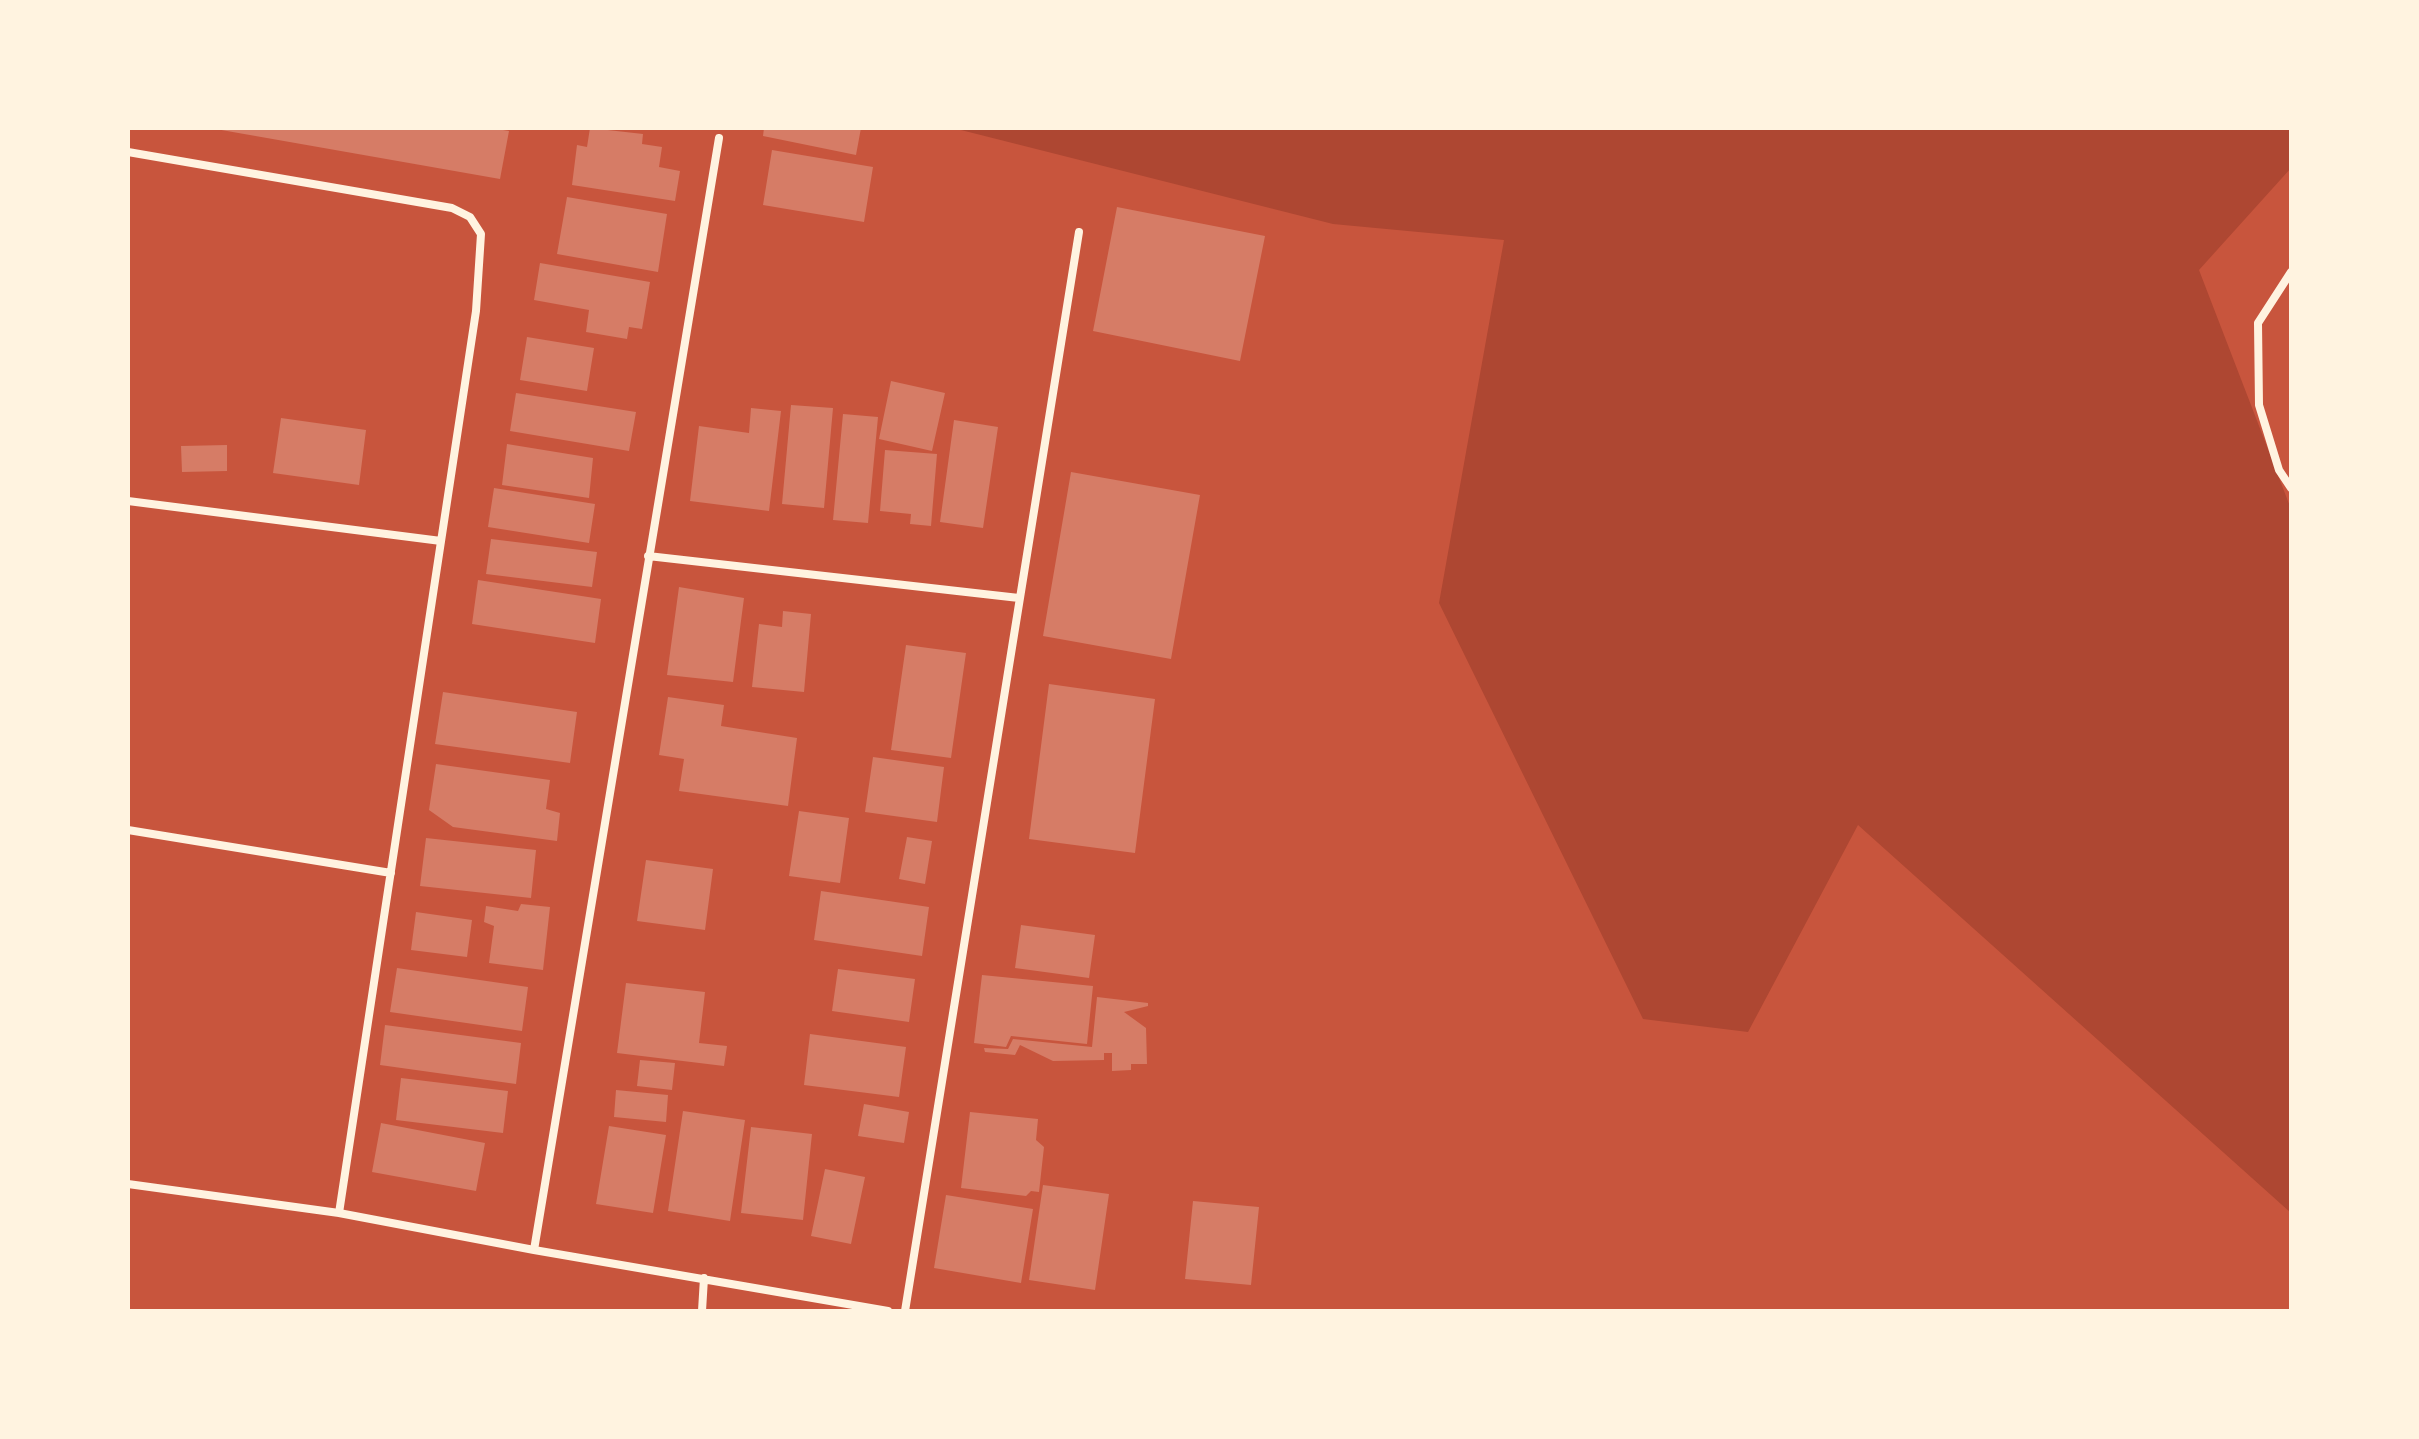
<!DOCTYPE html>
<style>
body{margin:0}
#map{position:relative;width:2419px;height:1439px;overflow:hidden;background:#c8553d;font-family:Manrope,sans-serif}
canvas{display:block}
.frame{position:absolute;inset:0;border:130px solid #fff3e0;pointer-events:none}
</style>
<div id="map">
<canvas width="2419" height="1439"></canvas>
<div class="frame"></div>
</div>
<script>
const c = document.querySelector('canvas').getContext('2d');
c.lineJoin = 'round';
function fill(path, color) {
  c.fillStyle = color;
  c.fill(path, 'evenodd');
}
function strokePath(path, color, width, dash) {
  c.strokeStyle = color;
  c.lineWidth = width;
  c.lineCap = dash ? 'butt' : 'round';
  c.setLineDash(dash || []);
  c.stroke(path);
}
const green = new Path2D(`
 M953,128H2291V168L2199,270L2291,509V1213L1858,825L1748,1032L1643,1019L1439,603L1504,240L1333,224Z`);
const building = new Path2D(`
 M210,128H491L509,131L500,179Z
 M590,128L643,134L642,144L662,147L659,167L680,171L675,201L572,185L577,145L587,147Z
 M764,128H861L856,155L763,136Z
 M772,150L873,167L864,222L763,205Z
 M567,197L667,214L658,272L557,254Z
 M1117,207L1265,236L1240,361L1093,331Z
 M540,263L650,282L642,329L629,327L627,339L586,332L589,310L534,300Z
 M527,337L594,348L587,391L520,380Z
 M891,381L945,393L932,451L879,439Z
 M516,393L636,412L629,451L510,431Z
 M791,405L833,408L824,508L782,504Z
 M751,408L781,411L769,511L690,501L699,426L749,433Z
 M843,414L878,417L868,523L833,520Z
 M281,418L366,430L359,485L273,473Z
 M954,420L998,427L983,528L940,522Z
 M507,444L593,458L589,498L502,485Z
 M227,445V471L182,472L181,446Z
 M885,450L937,454L931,526L910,524L911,514L880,511Z
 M1071,472L1200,495L1171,659L1043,636Z
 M494,488L595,504L589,543L488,527Z
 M491,539L597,552L592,587L486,574Z
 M478,580L601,599L595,643L472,624Z
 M679,587L744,598L733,682L667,675Z
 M783,611L811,614L804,692L752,687L759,624L782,627Z
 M906,645L966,653L951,758L891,750Z
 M1049,684L1155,699L1135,853L1029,839Z
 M443,692L577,712L570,763L435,744Z
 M668,697L724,705L721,726L797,738L788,806L679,791L684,759L659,755Z
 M873,757L944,767L937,822L865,812Z
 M436,764L550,780L546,809L560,813L557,841L453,827L429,810Z
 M799,811L849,818L840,883L789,876Z
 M907,837L932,841L925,884L899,879Z
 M426,838L536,850L531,898L420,886Z
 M646,860L713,869L705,930L637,921Z
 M821,891L929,907L922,956L814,940Z
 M521,904L550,907L543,970L489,963L494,926L484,922L486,906L518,911Z
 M416,912L472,920L467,957L411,950Z
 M1021,925L1095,935L1089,978L1015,968Z
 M397,968L528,987L522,1031L390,1012Z
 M838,969L915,979L909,1022L832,1011Z
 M982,975L1093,986L1087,1044L1011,1036L1006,1047L974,1043Z
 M626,983L705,992L699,1043L727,1046L724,1066L617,1053Z
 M1097,997L1148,1003V1006L1124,1012L1146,1028L1147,1064H1131V1070L1112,1071V1053H1104V1060L1053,1061L1020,1045L1015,1055L985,1052L984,1048L1008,1049L1013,1039L1092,1047Z
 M385,1025L521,1043L516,1084L380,1065Z
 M810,1034L906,1047L899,1097L804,1085Z
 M640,1060L675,1063L672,1090L637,1086Z
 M401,1078L508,1091L503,1133L396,1120Z
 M616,1090L668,1095L666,1122L614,1117Z
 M864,1104L909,1112L904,1143L858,1136Z
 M683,1111L745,1120L730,1221L668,1211Z
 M970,1112L1038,1119L1036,1140L1044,1147L1039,1192L1031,1191L1026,1196L961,1188Z
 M381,1123L485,1143L476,1191L372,1172Z
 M609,1126L666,1135L653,1213L596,1204Z
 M751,1127L812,1134L803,1220L741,1213Z
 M825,1169L865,1177L851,1244L811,1236Z
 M1043,1185L1109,1194L1095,1290L1029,1280Z
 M946,1195L1033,1209L1021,1283L934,1268Z
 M1193,1201L1259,1207L1251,1285L1185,1279Z`);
const minor = new Path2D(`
 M128,152L452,208L470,217L481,234L476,311L339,1213
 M2291,272L2258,323L2259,405L2279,470L2291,488
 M128,501L441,541
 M648,556L1019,598
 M128,830L391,873
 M128,1184L339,1213L534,1250L888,1311
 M534,1250L719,138
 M702,1311L704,1278
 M905,1311L1079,232`);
fill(green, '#ae4732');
fill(building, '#d67c66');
strokePath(minor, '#fff3e0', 8);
</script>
